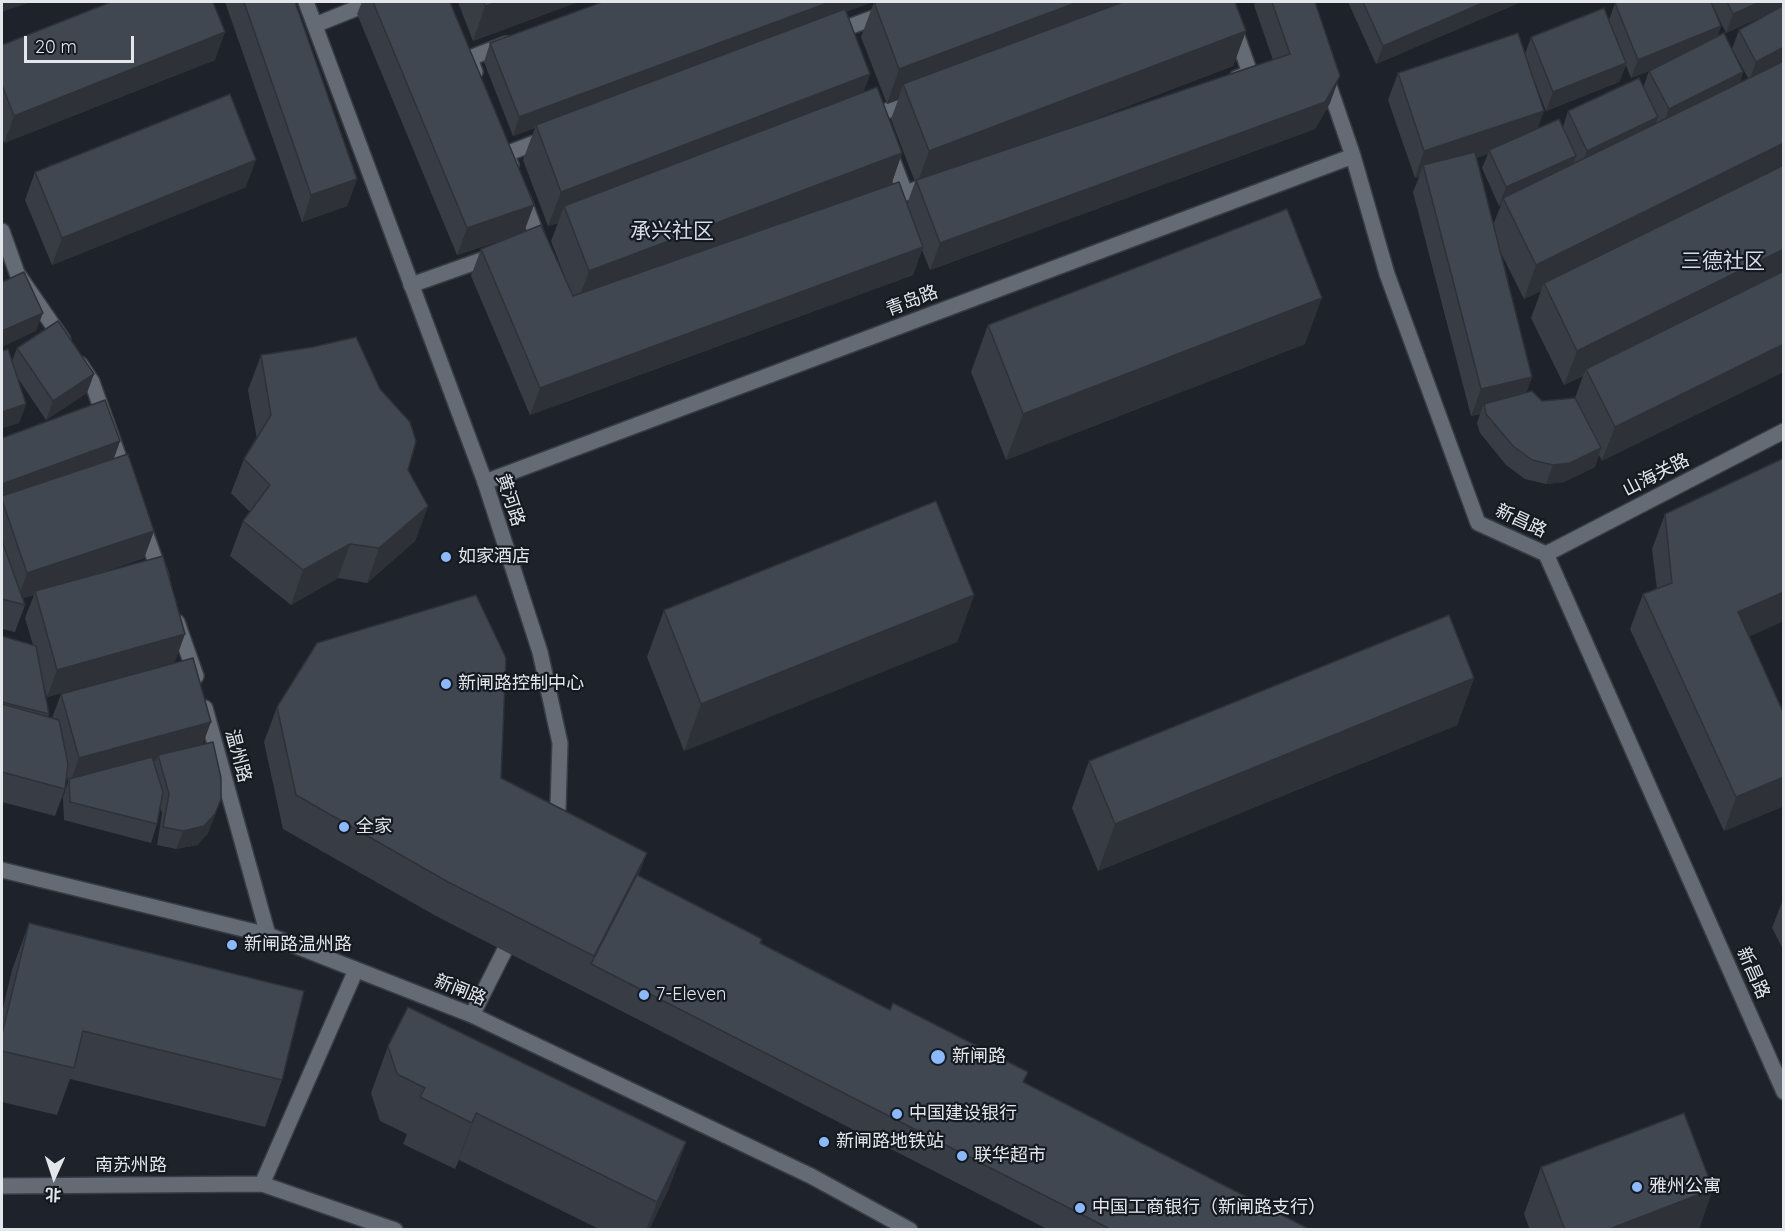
<!DOCTYPE html>
<meta charset="utf-8">
<style>
body{margin:0}
#map{position:relative;width:1785px;height:1231px;overflow:hidden;background:#1e232b;font-family:Quicksand,"Noto Sans SC",sans-serif}
canvas{display:block}
.frame{position:absolute;inset:0;border:3px solid #e3e7ec;pointer-events:none}
.north{position:absolute;left:24px;top:1147px;width:60px;height:60px;-webkit-text-stroke:4px #151a22;paint-order:stroke;rotate:183deg;font-size:16px;font-weight:700;line-height:24px;text-align:center;color:#e3e7ec}
.north::after{content:'';display:block;margin:auto;width:21px;height:27px;background:#e3e7ec;clip-path:polygon(50% 0,100% 100%,50% 72%,0 100%)}
.scale{position:absolute;left:24px;top:36px;width:110px;height:27px;box-sizing:border-box;border:3px solid #e3e7ec;border-top:0;padding-left:8px;font-size:18px;line-height:21px;white-space:nowrap;color:#e3e7ec;-webkit-text-stroke:4px #151a22;paint-order:stroke}
</style>
<div id="map">
<canvas width="1785" height="1231"></canvas>
<div class="frame"></div>
<div class="north">北</div>
<div class="scale">20 m</div>
</div>
<script>
const c = document.querySelector('canvas').getContext('2d');
c.lineJoin = 'round';
function strokePath(path, color, width, dash) {
  c.strokeStyle = color;
  c.lineWidth = width;
  c.lineCap = dash ? 'butt' : 'round';
  c.setLineDash(dash || []);
  c.stroke(path);
}
function fill(path, color) {
  c.fillStyle = color;
  c.fill(path, 'evenodd');
}
function label(font, color, halo, rows, align = 'center') {
  c.font = font + ' Quicksand,"Noto Sans SC",sans-serif';
  c.lineWidth = 4.5;
  c.setLineDash([]);
  c.textBaseline = 'middle';
  c.strokeStyle = halo;
  c.fillStyle = color;
  for (const [text, x, y, turn = 0] of rows) {
    c.save();
    c.translate(x, y);
    c.rotate((+turn || 0) * Math.PI / 180);
    c.textAlign = isNaN(turn) ? turn : align;
    if (halo) c.strokeText(text, 0, 0);
    c.fillText(text, 0, 0);
    c.restore();
  }
}
const street = new Path2D(`
 M1225,2L1250,73L1237,78
 M315,25L372,2
 M832,33L917,2
 M475,72L470,58L506,44
 M1326,77L1353,156L1387,274L1478,523L1546,554L1784,1092
 M868,118L913,101
 M889,151L905,193
 M511,165L506,154L545,139
 M523,199L541,247
 M885,200L931,184
 M2,231L17,273L63,340
 M411,285L493,256
 M80,364L92,382L125,475
 M485,482L1353,156
 M143,526L161,577
 M1546,554L1784,431
 M177,622L196,676
 M205,708L268,935
 M262,1184L356,970
 M2,1186L262,1184L395,1230`);
const secondary = new Path2D(`
 M306,2L485,482L540,652L560,743L558,808L554,825
 M2,870L268,935L472,1015L811,1176L910,1230
 M472,1015L513,934`);
const wall = new Path2D(`
 M225,2H295L357,179L347,206L302,222Z
 M362,2H450L524,232L571,293L551,241L558,223L548,226L523,160L535,128L513,136L484,62L490,43L846,12L870,74L863,93L902,153L891,185L907,204L915,182L891,119L898,100L887,104L861,37L874,2L1246,31L1233,66L1060,132L1273,60L1254,5L1255,2H1315L1330,103L1315,129L930,270L922,250L913,275L530,415L471,276L481,249L517,235L457,255L357,14Z
 M458,2H578L473,41Z
 M1348,2H1521L1376,64Z
 M1711,2H1784L1602,461L1599,455L1595,467L1564,482L1546,484L1525,479L1506,465L1480,433L1477,423L1480,414L1471,416L1413,192L1419,177L1415,178L1388,100L1398,73L1525,54L1531,37L1609,20L1615,3L1721,26L1717,37L1743,72L1740,82L1748,78L1732,49L1739,30L1772,12L1726,33ZM1626,65L1631,78L1649,71L1643,88L1568,111L1563,127L1538,128L1531,72L1546,111L1619,82ZM1488,154L1482,168L1499,206L1501,205L1493,225L1476,158ZM1501,253L1524,299L1541,291L1531,318L1564,385L1583,376L1575,398L1542,401L1526,393L1532,377Z
 M2,45L215,60L4,143L2,137Z
 M35,172L246,187L52,265L25,200Z
 M988,325L1305,344L1006,460L971,372Z
 M17,348L87,393L46,420L17,377L26,404L19,423L2,428V351L12,361Z
 M261,355L408,470L428,506L415,541L367,583L338,578L291,605L230,556L243,521L250,512L231,493L244,459L257,439L248,390Z
 M2,438L120,441L114,458L154,531L144,558L97,574L175,662L47,697L43,681L49,714L48,717L52,718L61,694L202,745L221,799L208,833L197,845L176,849L157,845L162,813L160,807L157,824L151,843L64,820L63,797L68,782L67,776L65,789L55,816L2,802V636L33,645L25,618L34,595L23,598L25,605L15,632L2,629Z
 M1665,514L1749,636L1784,714V806L1724,831L1630,629L1643,594L1657,589L1652,549Z
 M974,595L957,642L684,751L647,657L664,610Z
 M1474,678L1457,725L1098,871L1072,808L1089,761Z
 M277,707L501,778L639,876L761,943L1024,1083L1311,1230H1049L436,916L283,829L264,742Z
 M1784,897V951L1772,928Z
 M29,923L282,1080L265,1127L70,1079L57,1115L2,1102V1012L12,970Z
 M388,1046L686,1142L669,1188L649,1230H601L459,1160L455,1169L403,1144L407,1134L380,1121L371,1093Z
 M1541,1167L1699,1230H1530L1524,1214Z`);
const shadedWall = new Path2D(`
 M2,2H31L2,12Z
 M498,2H578L473,41L485,6Z
 M830,2H873L536,127V125L535,128L513,136L519,117Z
 M1078,2H1157L903,84L898,100L887,104L899,69Z
 M1485,2H1521L1376,64L1383,46Z
 M1760,2H1784V6L1726,33L1733,14Z
 M1721,26L1714,45L1631,78L1638,60Z
 M1246,31L1233,66L918,186L917,184L929,151Z
 M225,32L215,60L4,143L14,116Z
 M1784,47V62L1749,81L1756,62Z
 M1626,63L1619,82L1546,111L1553,92Z
 M1743,72L1736,91L1662,128L1669,109Z
 M870,74L857,109L564,206L558,223L548,226L561,192Z
 M1340,76L1330,103L1315,129L930,270L940,243Z
 M1544,111L1534,138L1489,150L1488,154L1426,175L1423,165L1419,177L1415,178L1424,151Z
 M1658,117L1651,136L1580,169L1587,151Z
 M1784,143V171L1544,283L1541,291L1524,299L1536,265Z
 M902,153L890,188L576,306L589,271Z
 M1576,156L1569,174L1503,198L1501,205L1499,206L1506,187Z
 M256,160L246,187L52,265L62,238Z
 M357,179L347,206L302,222L311,195Z
 M534,205L524,232L457,255L467,228Z
 M923,247L913,275L530,415L540,388Z
 M1784,249V277L1586,369L1583,376L1564,385L1577,351Z
 M1322,298L1305,344L1006,460L1023,414Z
 M43,313L36,331L2,347V331Z
 M1784,344V372L1602,461L1615,427Z
 M94,374L87,393L46,420L53,401Z
 M1532,377L1522,404H1484L1480,414L1471,416L1481,389Z
 M26,404L19,423L2,428V412Z
 M120,441L113,460L2,500V484Z
 M1601,448L1595,467L1564,482L1546,484L1553,465Z
 M428,506L415,541L367,583L379,548Z
 M154,531L144,558L36,594L35,591L34,595L17,600L27,573Z
 M350,544L338,578L291,605L303,570Z
 M1784,592V621L1726,647L1738,612Z
 M974,595L957,642L684,751L701,704Z
 M185,634L175,662L47,697L57,670Z
 M1474,678L1457,725L1098,871L1115,824Z
 M211,722L201,749L158,755L156,761L69,785L79,758Z
 M1784,777V806L1724,831L1736,797Z
 M221,799L208,833L197,845L176,849L183,831Z
 M647,853L634,887L591,964L594,956Z
 M476,1113L459,1160L455,1169L472,1123Z
 M686,1142L669,1188L649,1230H646L657,1202Z
 M1713,1189L1699,1230H1607Z`);
const building = new Path2D(`
 M111,2H213L225,32L14,116L2,85V45Z
 M244,2H295L357,179L311,195Z
 M373,2H450L534,205L467,228Z
 M484,2H498L485,6Z
 M602,2H830L519,117L490,43Z
 M874,2H1078L899,69Z
 M1123,2H1235L1246,31L929,151L903,84Z
 M1272,2H1315L1340,76L1325,102L940,243L916,180L1290,54Z
 M1363,2H1485L1383,46Z
 M1618,2H1711L1721,26L1638,60L1615,3Z
 M1727,2H1760L1733,14Z
 M1784,5V47L1756,62L1739,30Z
 M1604,8L1626,63L1553,92L1531,37Z
 M845,9L870,74L561,192L536,125Z
 M1518,33L1544,111L1424,151L1398,73Z
 M1724,33L1743,72L1669,109L1649,71Z
 M1784,61V143L1536,265L1503,198Z
 M1639,78L1658,117L1587,151L1568,111Z
 M877,87L902,153L589,271L564,206Z
 M230,94L256,160L62,238L35,172Z
 M1559,119L1576,156L1506,187L1489,150Z
 M1475,152L1532,377L1481,389L1423,165Z
 M1784,165V249L1577,351L1544,283Z
 M899,182L923,247L540,388L481,249L541,225L573,296Z
 M1287,209L1322,298L1023,414L988,325Z
 M1784,271V344L1615,427L1586,369Z
 M24,272L43,313L2,331V282Z
 M58,321L94,374L53,401L17,348Z
 M356,337L380,389L410,422L416,441L408,470L428,506L379,548L350,544L303,570L243,521L270,485L244,459L271,415L261,355L313,347Z
 M8,349L26,404L2,412V351Z
 M1532,391L1542,401L1575,398L1601,448L1570,463L1553,465L1532,460L1513,446L1486,414L1484,404Z
 M105,400L120,441L2,484V438Z
 M128,454L154,531L27,573L2,500V496Z
 M1784,458V592L1738,612L1784,714V777L1736,797L1643,594L1672,583L1665,514Z
 M936,501L974,595L701,704L664,610Z
 M2,541L25,605L2,599Z
 M163,556L185,634L57,670L35,591Z
 M476,595L506,658L501,778L647,853L594,956L448,882L296,795L277,707L317,643Z
 M1449,615L1474,678L1115,824L1089,761Z
 M2,636L36,646L49,714L2,702Z
 M193,658L211,722L79,758L61,694Z
 M2,704L59,720L68,764L65,789L2,772Z
 M213,742L221,778V799L215,814L204,826L183,831L163,827L169,794L158,755Z
 M152,757L163,792L157,824L70,802L69,779Z
 M637,875L762,939L760,943L890,1010L893,1003L1028,1072L1023,1082L1311,1230H1112L591,964Z
 M29,923L304,991L282,1080L83,1031L74,1068L2,1051V1034Z
 M408,1007L686,1142L657,1202L476,1113L472,1123L420,1097L425,1088L397,1074L388,1046Z
 M1684,1113L1713,1189L1607,1230H1565L1541,1167Z`);
const markers = [
 [446,557,6,"#8cb9fc"],
 [446,684,6,"#8cb9fc"],
 [344,827,6,"#8cb9fc"],
 [232,945,6,"#8cb9fc"],
 [644,995,6,"#8cb9fc"],
 [938,1057,8,"#8cb9fc"],
 [897,1114,6,"#8cb9fc"],
 [824,1142,6,"#8cb9fc"],
 [962,1156,6,"#8cb9fc"],
 [1637,1187,6,"#8cb9fc"],
 [1080,1208,6,"#8cb9fc"]
];
const streetNames = [
 ["青岛路",912,301,-21],
 ["山海关路",1656,475,-27],
 ["黄河路",510,500,72],
 ["新昌路",1521,521,25],
 ["温州路",238,756,75],
 ["新昌路",1753,973,66],
 ["新闸路",460,990,22],
 ["南苏州路",131,1166]
];
const poiNames = [
 ["如家酒店",458,557],
 ["新闸路控制中心",458,684],
 ["全家",356,827],
 ["新闸路温州路",244,945],
 ["7-Eleven",656,995],
 ["新闸路",952,1057],
 ["中国建设银行",909,1114],
 ["新闸路地铁站",836,1142],
 ["联华超市",974,1156],
 ["雅州公寓",1649,1187],
 ["中国工商银行（新闸路支行）",1092,1208]
];
const quarterNames = [
 ["承兴社区",672,232],
 ["三德社区",1723,262]
];
strokePath(street, '#383d44', 18);
strokePath(secondary, '#383d44', 18);
strokePath(street, '#656b74', 15);
strokePath(secondary, '#656b74', 15);
fill(wall, '#383d45');
fill(shadedWall, '#2e3238');
fill(building, '#414750');
strokePath(building, '#2e3238', 1.5);
for (const [x, y, r, color] of markers) {
  const dot = new Path2D();
  dot.arc(x, y, r, 0, 2 * Math.PI);
  c.fillStyle = color;
  c.fill(dot);
  strokePath(dot, '#151a22', 2);
}
label('18px', '#e3e7ec', '#151a22', streetNames);
label('18px', '#e3e7ec', '#151a22', poiNames, 'left');
label('21px', '#d4dbe6', '#151a22', quarterNames);
</script>
